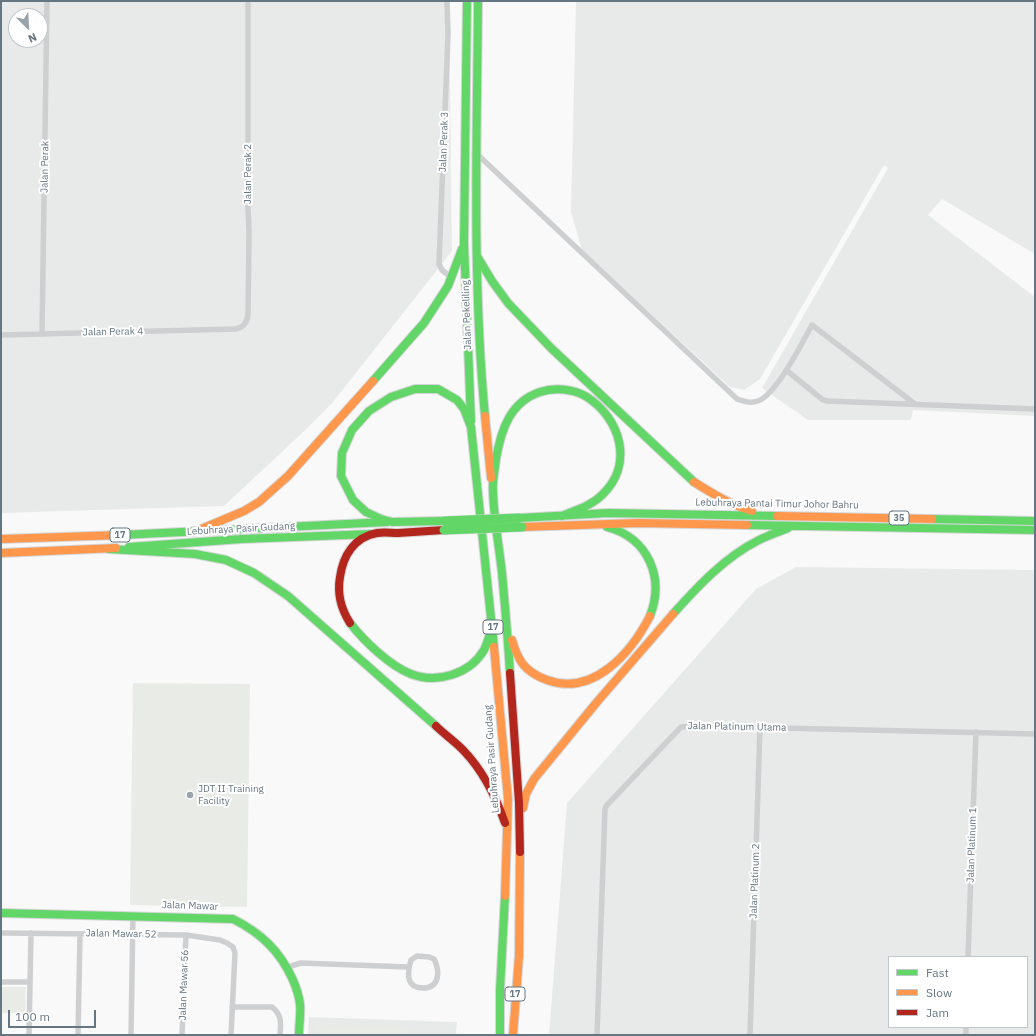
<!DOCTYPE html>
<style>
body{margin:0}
#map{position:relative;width:1036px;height:1036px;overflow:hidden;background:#f9f9f9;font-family:"IBM Plex Sans",sans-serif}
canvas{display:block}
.frame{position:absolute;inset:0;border:2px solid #657683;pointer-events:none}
.legend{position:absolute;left:888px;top:956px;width:140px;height:72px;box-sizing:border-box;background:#fff;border:1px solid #c1c8cd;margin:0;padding:5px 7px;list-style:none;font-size:12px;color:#657683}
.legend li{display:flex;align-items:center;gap:8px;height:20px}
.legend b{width:20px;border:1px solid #c1c8cd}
.north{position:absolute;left:8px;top:8px;width:40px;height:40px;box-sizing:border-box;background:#fff;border:1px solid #c1c8cd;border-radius:50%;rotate:156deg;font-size:11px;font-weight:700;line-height:16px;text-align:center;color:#657683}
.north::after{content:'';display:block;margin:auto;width:14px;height:18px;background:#99a4ac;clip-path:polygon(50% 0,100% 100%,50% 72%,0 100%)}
.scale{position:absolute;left:8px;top:1010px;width:88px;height:18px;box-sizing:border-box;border:2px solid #657683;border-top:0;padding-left:5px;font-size:12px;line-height:14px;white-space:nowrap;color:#657683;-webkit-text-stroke:3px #fff;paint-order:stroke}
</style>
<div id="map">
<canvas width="1036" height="1036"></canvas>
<div class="frame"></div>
<ul class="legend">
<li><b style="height:5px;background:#63d668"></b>Fast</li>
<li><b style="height:5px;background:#ff974d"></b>Slow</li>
<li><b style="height:5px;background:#b3261e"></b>Jam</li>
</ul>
<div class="north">N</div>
<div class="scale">100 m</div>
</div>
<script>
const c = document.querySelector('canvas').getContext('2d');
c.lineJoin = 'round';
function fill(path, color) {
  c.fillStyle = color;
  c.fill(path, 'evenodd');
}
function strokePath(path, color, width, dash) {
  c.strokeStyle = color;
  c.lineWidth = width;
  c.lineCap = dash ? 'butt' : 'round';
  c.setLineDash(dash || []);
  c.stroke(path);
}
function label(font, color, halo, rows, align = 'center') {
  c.font = font + ' "IBM Plex Sans",sans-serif';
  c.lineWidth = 4;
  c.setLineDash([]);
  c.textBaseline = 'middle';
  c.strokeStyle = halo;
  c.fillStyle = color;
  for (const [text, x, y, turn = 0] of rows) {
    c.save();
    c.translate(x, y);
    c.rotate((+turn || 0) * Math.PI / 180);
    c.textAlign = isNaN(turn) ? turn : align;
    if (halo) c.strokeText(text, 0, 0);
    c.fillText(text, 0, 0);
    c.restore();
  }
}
const built = new Path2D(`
 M1,1H449L452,251L333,402L300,435L224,506L1,513ZM16,16H40V40H16Z
 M576,1H1035V254L942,199L928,215L1035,297V416L913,410L911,420H808L762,388L888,168L884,165L760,379L744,390L730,387L582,250L571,212Z
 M796,567L1035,570V1035H549L567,803L756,589ZM889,957H1027V1027H889Z
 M309,1017L457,1022L456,1035H308Z`);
const green = new Path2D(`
 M133,683L250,684L247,907L130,905Z
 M1,987H26L25,1013H1Z
 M316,1025L408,1027V1035H316Z`);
const street = new Path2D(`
 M447,1L448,34L439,264L442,270L452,278
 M477,154L737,399C744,401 750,404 758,401C776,395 802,343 812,325L915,404
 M42,333L47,1
 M1,335L235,329C243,328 247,323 248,315L249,233L248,208V1
 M786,370L823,400L828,401L1035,409
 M1,933L186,935L220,940L227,943L233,947L235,953L231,1035
 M417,956L429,957L434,959C440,971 440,988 423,988C406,988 407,973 411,960Z
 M968,957L976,732
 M288,967L301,963L408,967
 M1,982H30
 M232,1007H272C282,1015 281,1023 280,1035
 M29,1035L31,933
 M78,1035L80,934
 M131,1035L133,915
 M182,1035L186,935
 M597,1035L605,809L607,805L681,727L696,726L1035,734
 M750,1035L760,727
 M966,1035V1027`);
const fast = new Path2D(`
 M467,1L464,243L471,421
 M478,1C477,139 472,278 485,416
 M477,256L492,281L508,303L551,348L694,482
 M373,381L424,323L448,286L462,249
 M519,518L608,513L777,516
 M932,519L1035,521
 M444,521L392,522L381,519L366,512L353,500L341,476L342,453L352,430L369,411L391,397L415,389H438L457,400L464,409L471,427L494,647
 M747,525L1035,530
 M607,527C648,538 665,577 650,616
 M121,535L387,522
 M129,547L242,539L372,534
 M109,549L195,554L226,560L254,573L288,596L436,726
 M673,614C698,586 725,557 759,540C769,535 779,532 788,528
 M350,623C364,641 390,666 411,674C437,684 470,674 484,650C487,644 489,637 491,630
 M510,673C508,639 505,606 502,573C499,546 494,519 493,492C492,481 495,470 496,459C501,430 510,402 540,392C555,387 574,389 587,397C621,419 634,465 602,495C591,506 576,510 562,516
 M1,913L233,919C261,933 280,951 293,980C296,987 299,996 300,1004C301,1014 299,1025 299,1035
 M500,1035V990L505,896`);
const slow = new Path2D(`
 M485,416L491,478
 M694,482C713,494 731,505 752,511
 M777,516L932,519
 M522,527L638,523L747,525
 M194,532L244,511L259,502L288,476L373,381
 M1,539L121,535
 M1,553L116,548
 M512,640C518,661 525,672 547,680C593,697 631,653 650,616
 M494,647L508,799L505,896
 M523,808L526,794L534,779L597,702L673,614
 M513,1035L519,956L520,852`);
const jam = new Path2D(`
 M350,623C341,609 337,594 340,577C343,556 354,537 377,533C384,532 391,533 398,533C413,532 429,531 444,530
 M510,673L519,803L520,852
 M436,726C445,735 456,742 464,751C483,771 496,797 505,823`);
const fastBridge = new Path2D(`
 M444,521L519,518
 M444,530L522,527`);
const markers = [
 [190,795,4,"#99a4ac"]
];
const shields = [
 [899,518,20],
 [120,535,20],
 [493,627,20],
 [515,994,20]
];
const shieldNames = [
 ["35",899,518],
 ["17",120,535],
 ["17",493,627],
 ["17",515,994]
];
const streetNames = [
 ["Jalan Perak 3",444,142,-88],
 ["Jalan Perak",45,167,-89],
 ["Jalan Perak 2",248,174,-90],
 ["Jalan Pekeliling",467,315,-92],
 ["Jalan Perak 4",113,332,-1],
 ["Lebuhraya Pantai Timur Johor Bahru",777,504,1],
 ["Lebuhraya Pasir Gudang",241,529,-3],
 ["Jalan Platinum Utama",737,727,1],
 ["Lebuhraya Pasir Gudang",492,759,-94],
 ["Jalan Platinum 1",972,845,-88],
 ["Jalan Platinum 2",755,881,-88],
 ["Jalan Mawar",190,906,2],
 ["Jalan Mawar 52",121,934,1],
 ["Jalan Mawar 56",184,985,-88]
];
const poiNames = [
 ["JDT II Training",198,789],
 ["Facility",198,801]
];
fill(built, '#e8e9e9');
fill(green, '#e8ebe6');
strokePath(fast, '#d5d6d7', 10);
strokePath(slow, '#d5d6d7', 10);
strokePath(jam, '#d5d6d7', 10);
strokePath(street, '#cecfd0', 5.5);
strokePath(fast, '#63d668', 8);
strokePath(slow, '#ff974d', 8);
strokePath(jam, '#b3261e', 8);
strokePath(fastBridge, '#d5d6d6', 10, []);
strokePath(fastBridge, '#63d668', 9);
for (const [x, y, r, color] of markers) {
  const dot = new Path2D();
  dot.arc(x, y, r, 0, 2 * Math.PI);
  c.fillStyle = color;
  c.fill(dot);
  strokePath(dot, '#fff', 1.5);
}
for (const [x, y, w] of shields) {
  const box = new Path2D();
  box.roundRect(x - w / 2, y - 7, w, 14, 3);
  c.fillStyle = '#fff';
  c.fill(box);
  strokePath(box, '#657683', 1);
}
label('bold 9px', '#657683', null, shieldNames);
label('10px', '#657683', '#fff', streetNames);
label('10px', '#657683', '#fff', poiNames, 'left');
</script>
